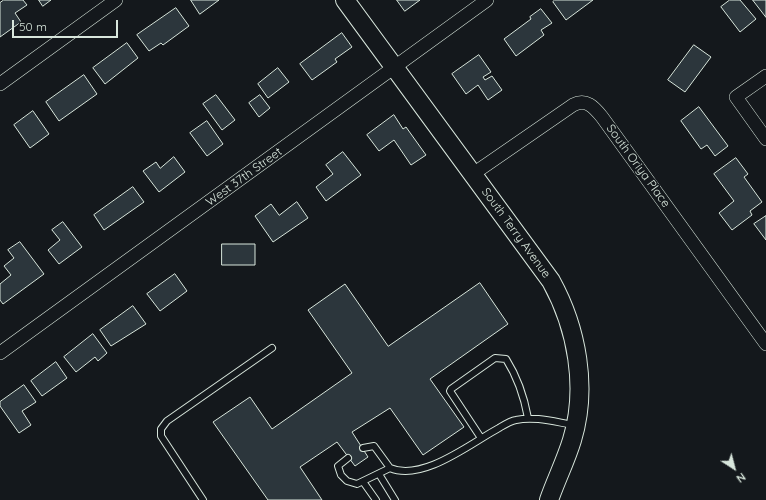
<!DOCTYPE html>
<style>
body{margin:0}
#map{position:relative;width:766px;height:500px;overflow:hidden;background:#14181c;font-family:Quicksand,sans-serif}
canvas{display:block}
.north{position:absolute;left:714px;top:448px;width:40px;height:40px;-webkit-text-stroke:3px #14181c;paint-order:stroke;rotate:144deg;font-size:11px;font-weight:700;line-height:16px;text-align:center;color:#d8e6dc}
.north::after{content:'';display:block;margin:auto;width:14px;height:18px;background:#d8e6dc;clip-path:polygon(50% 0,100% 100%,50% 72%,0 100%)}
.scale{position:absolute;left:12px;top:20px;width:106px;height:18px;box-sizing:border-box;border:2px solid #d8e6dc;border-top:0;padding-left:5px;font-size:12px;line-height:14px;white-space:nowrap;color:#d8e6dc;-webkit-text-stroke:3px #14181c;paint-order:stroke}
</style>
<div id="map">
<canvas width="766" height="500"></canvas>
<div class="north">N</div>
<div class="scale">50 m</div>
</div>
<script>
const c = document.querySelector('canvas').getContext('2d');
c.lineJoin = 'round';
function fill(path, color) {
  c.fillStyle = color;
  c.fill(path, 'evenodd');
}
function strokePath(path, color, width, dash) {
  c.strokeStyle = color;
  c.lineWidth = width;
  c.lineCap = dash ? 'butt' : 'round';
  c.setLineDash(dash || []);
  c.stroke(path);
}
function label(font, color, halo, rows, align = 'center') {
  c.font = font + ' Quicksand,sans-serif';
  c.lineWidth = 3;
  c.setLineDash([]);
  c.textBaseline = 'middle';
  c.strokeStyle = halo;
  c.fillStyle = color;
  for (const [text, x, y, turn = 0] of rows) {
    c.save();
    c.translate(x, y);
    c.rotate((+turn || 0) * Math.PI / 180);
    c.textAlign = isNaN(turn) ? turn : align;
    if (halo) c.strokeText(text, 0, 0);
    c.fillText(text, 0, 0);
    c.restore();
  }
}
const building = new Path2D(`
 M4,0H23L27,5L15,13L21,22L0,37V3Z
 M39,0H51L43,6Z
 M191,0H219L200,14Z
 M397,0H420L405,11Z
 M555,0H593L566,20L553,2Z
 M730,0H740L756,19L740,32L721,7Z
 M753,0H766V17Z
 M176,8L189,26L163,45L161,43L149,51L137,35Z
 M541,9L552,23L541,30L544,35L516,56L504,39L531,19L530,17Z
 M342,33L352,47L335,59L337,62L312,80L300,64Z
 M127,43L138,58L105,84L93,68Z
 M694,45L711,57L685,92L668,80Z
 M479,55L491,72L483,77L485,80L492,76L502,90L488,100L478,85L466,94L452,74Z
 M278,68L289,82L268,98L258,84Z
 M84,75L97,94L59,121L46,102Z
 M216,95L235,120L222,130L203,104Z
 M260,95L270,108L259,117L249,103Z
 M699,107L728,146L715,156L707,145L701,149L681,121Z
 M33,111L49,134L30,148L14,125Z
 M394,115L403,129L406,127L426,155L411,165L394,140L379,151L367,135Z
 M207,121L223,144L207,156L190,133Z
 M343,152L361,175L326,201L316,187L333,174L326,165Z
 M174,157L185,172L159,192L143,171L156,162L160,168Z
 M736,158L748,174L744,177L762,202L750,211L752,215L732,230L719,213L734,201L714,174Z
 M133,187L144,202L104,230L94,215Z
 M297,202L308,218L273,242L255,216L271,204L279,215Z
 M766,216V240L754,224Z
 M63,222L82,247L59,264L48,250L60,240L52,230Z
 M20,242L44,274L3,304L0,300V284L11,275L4,266L14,258L8,250Z
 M222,244H255V265H222Z
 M175,274L187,291L160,311L147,294Z
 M480,283L508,324L430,379L464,427L423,455L390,408L352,432L368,457L355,466L337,442L300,467L322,500H268L213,422L250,397L272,429L352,373L308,310L345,284L388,346Z
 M133,306L146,324L111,346L100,330Z
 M93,334L107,353L98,361L95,357L76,372L64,357Z
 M56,362L67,378L42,396L31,381Z
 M24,385L36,402L22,411L31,425L19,433L0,406V402Z`);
const lane = new Path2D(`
 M481,438L450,391L451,389L495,358L506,359C518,378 524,396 528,418
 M363,448L374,446L390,468
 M348,458L338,466L341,475L347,481L357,484L390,468C423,482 471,443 499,428C504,425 510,421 516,420C535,416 555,422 574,425
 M379,474L395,500
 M364,483L376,500
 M203,500L161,436V429L167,421L272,348`);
const street = new Path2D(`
 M766,76L736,97L766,139
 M0,84L116,0
 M473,174L573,105C586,98 594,107 602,117L766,344
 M0,353L487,0`);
const secondary = new Path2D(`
 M345,0L551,281C577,328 588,388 572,440C566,460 556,480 549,500`);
const streetNames = [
 ["South Oriya Place",638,166,54],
 ["West 37th Street",244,177,-36],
 ["South Terry Avenue",516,233,54]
];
fill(building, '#2c363c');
strokePath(building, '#d8e6dc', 1);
strokePath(lane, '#d8e6dc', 8);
strokePath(street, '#d8e6dc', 14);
strokePath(secondary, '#d8e6dc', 20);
strokePath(lane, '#14181c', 6);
strokePath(street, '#14181c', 13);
strokePath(secondary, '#14181c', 18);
label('12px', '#d8e6dc', '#14181c', streetNames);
</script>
